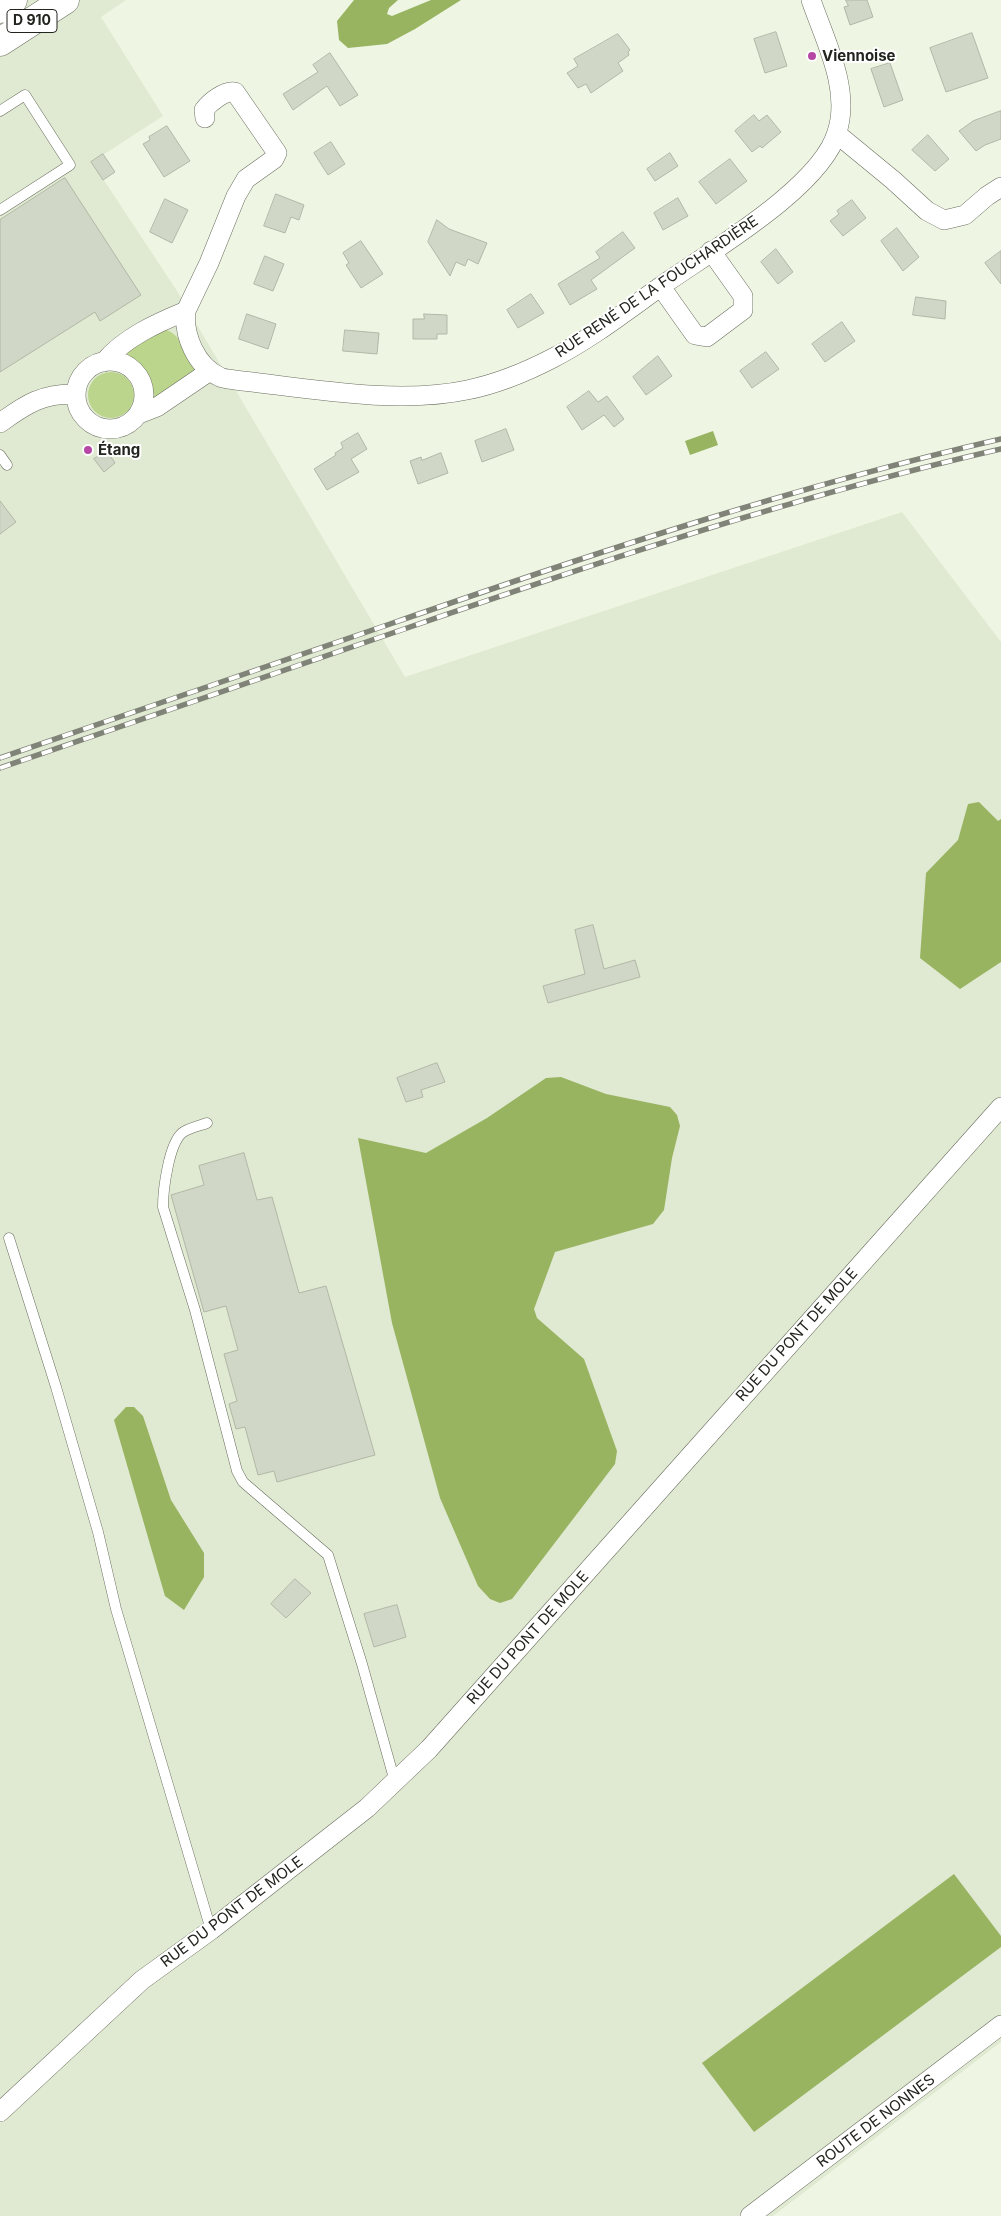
<!DOCTYPE html>
<meta charset="utf-8">
<style>
body{margin:0}
canvas{display:block;background:#eef5e3}
</style>
<canvas width="1001" height="2216"></canvas>
<script>
const c = document.querySelector('canvas').getContext('2d');
c.lineJoin = 'round';
function fill(path, color) {
  c.fillStyle = color;
  c.fill(path, 'evenodd');
}
function strokePath(path, color, width, dash) {
  c.strokeStyle = color;
  c.lineWidth = width;
  c.lineCap = dash ? 'butt' : 'round';
  c.setLineDash(dash || []);
  c.stroke(path);
}
function label(font, color, halo, rows, align = 'center') {
  c.font = font + ' Inter,sans-serif';
  c.lineWidth = 4;
  c.setLineDash([]);
  c.textBaseline = 'middle';
  c.strokeStyle = halo;
  c.fillStyle = color;
  for (const [text, x, y, turn = 0] of rows) {
    c.save();
    c.translate(x, y);
    c.rotate((+turn || 0) * Math.PI / 180);
    c.textAlign = isNaN(turn) ? turn : align;
    if (halo) c.strokeText(text, 0, 0);
    c.fillText(text, 0, 0);
    c.restore();
  }
}
const built = new Path2D(`
 M0,0H126L101,17L163,116L92,162L177,291L405,677L902,512L1001,642V2042L773,2216H0Z`);
const green = new Path2D(`
 M164,329C180,333 193,358 196,373L153,399C154,377 142,361 121,355Z
 M88 395a23 23 0 1 1 46 0a23 23 0 1 1-46 0Z`);
const water = new Path2D(`
 M354,0H398L389,8L387,14L392,16L431,0H461L415,29L387,44L348,48L339,40L337,21Z
 M713,431L718,445L690,455L685,441Z
 M979,802L998,821L1001,819V962L960,989L920,958L926,873L958,840L968,804Z
 M561,1077L606,1094L670,1107L677,1115L680,1126L672,1158L664,1210L653,1224L555,1252L534,1309L537,1318L584,1359L617,1451L615,1464L512,1599L500,1603L490,1599L478,1586L440,1498L392,1323L358,1138L426,1153L487,1118L546,1078Z
 M126,1407H134L143,1416L171,1500L204,1553V1577L184,1610L165,1596L114,1420Z
 M954,1874L1001,1936V1947L754,2132L702,2063Z`);
const building = new Path2D(`
 M846,0H867L873,17L850,25L844,7L848,6Z
 M776,32L787,66L765,73L754,39Z
 M972,33L988,78L946,92L930,48Z
 M618,34L630,50L628,52L629,55L618,63L623,71L591,93L586,84L578,88L567,73L578,66L574,59Z
 M330,53L358,95L340,106L327,86L293,110L283,94L318,72L313,65Z
 M890,63L903,100L884,107L871,69Z
 M1001,111V139L985,145L976,151L959,131L973,121Z
 M754,115L759,121L767,115L781,132L762,148L760,146L752,152L735,131Z
 M167,126L190,161L164,177L143,144L150,140L149,137Z
 M928,135L949,159L935,171L912,150Z
 M331,142L345,164L328,175L314,153Z
 M670,153L678,166L655,181L647,169Z
 M103,154L115,172L103,180L91,162Z
 M730,159L747,181L716,204L699,182Z
 M65,178L141,295L100,321L95,312L0,372V220Z
 M276,194L304,205L299,220L291,217L285,233L264,226Z
 M678,198L688,216L663,230L654,213Z
 M165,199L188,210L172,243L150,232Z
 M852,200L866,218L843,236L830,221L839,214L837,211Z
 M437,220L449,229L487,243L478,264L468,259L465,266L456,262L450,276L428,242Z
 M897,228L919,257L903,271L881,241Z
 M623,232L635,248L591,280L597,289L570,305L558,284L600,258L596,252Z
 M361,241L383,274L361,288L346,265L349,263L343,253Z
 M776,249L793,272L778,284L761,262Z
 M1001,251V284L985,263Z
 M265,256L284,264L273,291L254,284Z
 M531,294L544,313L518,328L507,310Z
 M916,297L946,301L945,319L913,315Z
 M247,314L276,324L268,349L239,339Z
 M424,314L447,315V334H437V339H413V319H424Z
 M842,322L855,341L825,362L812,344Z
 M345,330L379,333L377,354L343,351Z
 M766,352L779,369L752,388L740,371Z
 M658,356L672,376L646,395L633,377Z
 M589,391L598,402L607,396L624,419L614,427L604,415L582,430L567,407Z
 M506,429L514,450L482,462L475,441Z
 M358,433L367,449L351,459L359,472L327,490L314,469L336,455L335,453L343,448L341,443Z
 M107,451L115,463L104,472L94,459Z
 M441,453L448,473L418,484L410,461L421,457L422,460Z
 M0,501L16,522L0,534Z
 M593,925L604,969L635,960L640,977L548,1003L543,986L585,974L575,930Z
 M437,1063L445,1082L421,1090L423,1097L406,1102L397,1078Z
 M244,1153L257,1200L272,1197L299,1293L326,1286L375,1455L277,1482L274,1471L258,1475L245,1427L236,1429L229,1404L237,1401L224,1354L238,1350L226,1306L204,1312L171,1195L204,1185L199,1166Z
 M295,1579L311,1593L286,1618L271,1604Z
 M397,1605L406,1637L374,1647L364,1614Z`);
const lane = new Path2D(`
 M0,111L25,95L70,165L0,210
 M0,455L7,465
 M207,1123C199,1126 188,1128 182,1133C169,1144 163,1189 163,1207L195,1310L237,1471L243,1482L328,1555L362,1664L395,1782
 M9,1238L56,1387L98,1532L116,1609L211,1930`);
const street = new Path2D(`
 M837,134L893,180L927,211L944,220L965,215L987,196L1001,187
 M661,287L695,335L707,337L743,310V296L711,251
 M186,311L209,263L236,196L246,179L274,159L277,153L235,92C225,90 210,102 204,110L205,118
 M76 395a34 34 0 1 1 68 0a34 34 0 1 1-68 0Z
 M104,362C125,337 157,323 186,311C183,335 196,366 220,377C224,379 230,379 235,380C307,388 396,405 467,390C497,384 526,372 553,358C594,337 630,308 667,282C713,250 822,186 837,132C851,89 825,41 811,0
 M139,414L157,407L210,371
 M0,423C26,404 43,393 76,394
 M0,2112L142,1980L211,1930L367,1808L429,1749L1001,1107
 M750,2216L1001,2025`);
const primary = new Path2D(`
 M0,9L13,0
 M0,42L65,0`);
const rail = new Path2D(`
 M0,758C130,713 260,669 390,624C591,554 793,487 1001,439
 M0,768C137,721 273,674 410,627C604,560 800,495 1001,449`);
const markers = [
 [812,56,5,"#b647a4"],
 [88,450,5,"#b647a4"]
];
const shields = [
 [32,21,50]
];
const shieldNames = [
 ["D 910",32,21]
];
const poiNames = [
 ["Viennoise",822,56],
 ["Étang",98,450]
];
const streetNames = [
 ["RUE RENÉ DE LA FOUCHARDIÈRE",657,287,-34],
 ["RUE DU PONT DE MOLE",797,1335,-48],
 ["RUE DU PONT DE MOLE",528,1638,-48],
 ["RUE DU PONT DE MOLE",232,1912,-37],
 ["ROUTE DE NONNES",876,2121,-37]
];
fill(built, '#e0e9d1');
fill(green, '#bbd58c');
fill(water, '#98b461');
fill(building, '#d1d7c7');
strokePath(building, '#b1b8a7', 1);
strokePath(lane, '#6a6f60', 11);
strokePath(street, '#6a6f60', 20);
strokePath(primary, '#6a6f60', 29);
strokePath(lane, '#fff', 10);
strokePath(street, '#fff', 19);
strokePath(primary, '#fff', 28);
strokePath(rail, '#808478', 5.5);
strokePath(rail, '#fff', 4, [11]);
for (const [x, y, r, color] of markers) {
  const dot = new Path2D();
  dot.arc(x, y, r, 0, 2 * Math.PI);
  c.fillStyle = color;
  c.fill(dot);
  strokePath(dot, '#fff', 2);
}
for (const [x, y, w] of shields) {
  const box = new Path2D();
  box.roundRect(x - w / 2, y - 11.5, w, 23, 4);
  c.fillStyle = '#fff';
  c.fill(box);
  strokePath(box, '#22241e', 1);
}
label('bold 14px', '#22241e', null, shieldNames);
label('bold 15px', '#22241e', '#fff', poiNames, 'left');
label('15px', '#22241e', '#fff', streetNames);
</script>
